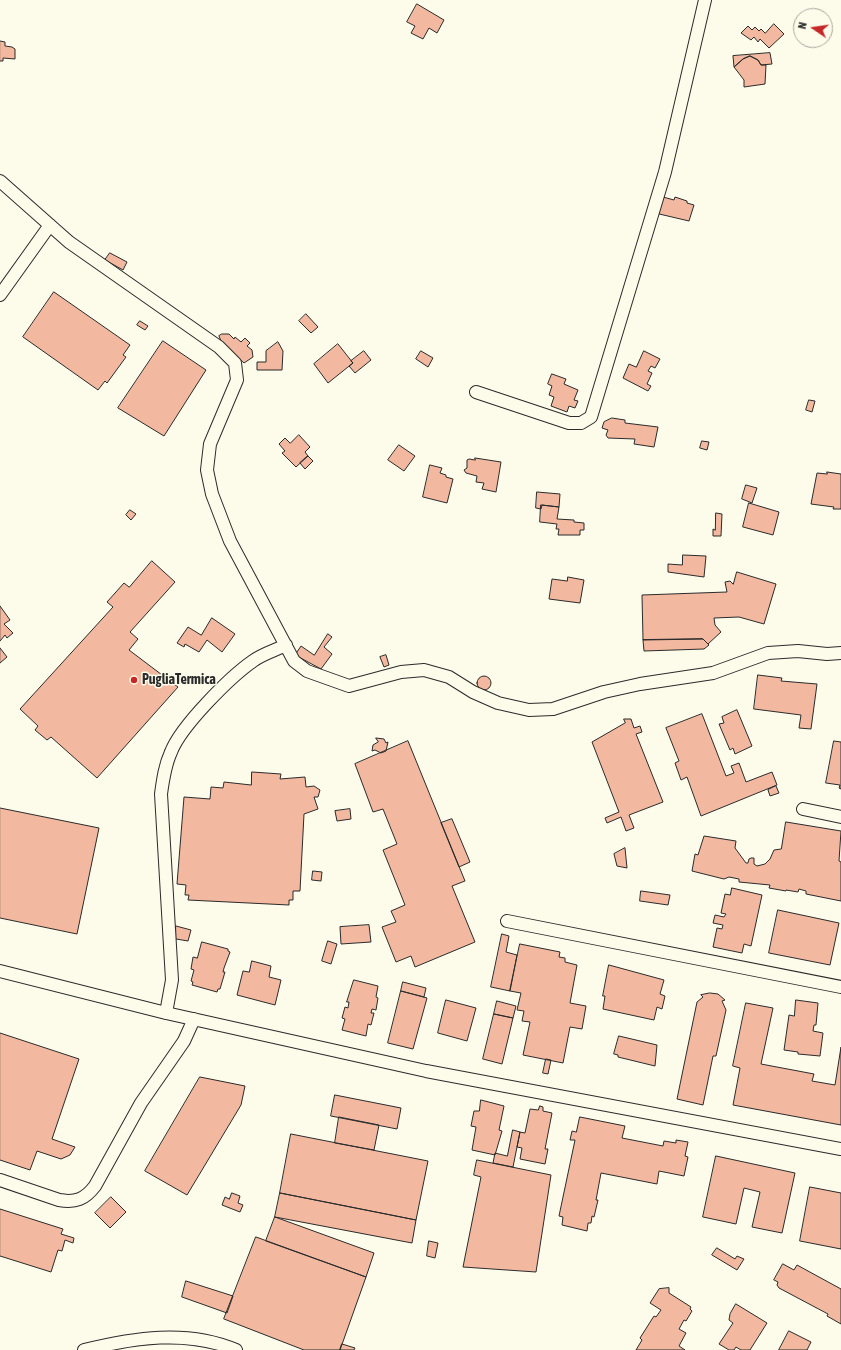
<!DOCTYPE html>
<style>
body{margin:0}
#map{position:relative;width:841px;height:1350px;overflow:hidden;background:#fdfbea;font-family:"Asap Condensed",sans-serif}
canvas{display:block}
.north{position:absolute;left:793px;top:8px;width:40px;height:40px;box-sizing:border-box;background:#fdfbea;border:1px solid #a9a89e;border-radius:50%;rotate:283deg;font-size:11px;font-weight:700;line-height:16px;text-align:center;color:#2b2b2b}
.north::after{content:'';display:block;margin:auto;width:14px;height:18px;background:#c62828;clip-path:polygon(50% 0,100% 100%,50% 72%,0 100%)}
</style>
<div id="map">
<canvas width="841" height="1350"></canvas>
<div class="north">N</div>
</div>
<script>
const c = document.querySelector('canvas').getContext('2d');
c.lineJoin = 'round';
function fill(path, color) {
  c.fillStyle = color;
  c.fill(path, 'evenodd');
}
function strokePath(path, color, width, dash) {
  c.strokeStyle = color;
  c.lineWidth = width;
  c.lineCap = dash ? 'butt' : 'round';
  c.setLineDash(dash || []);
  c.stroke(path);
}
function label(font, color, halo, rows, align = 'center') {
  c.font = font + ' "Asap Condensed",sans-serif';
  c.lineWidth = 3;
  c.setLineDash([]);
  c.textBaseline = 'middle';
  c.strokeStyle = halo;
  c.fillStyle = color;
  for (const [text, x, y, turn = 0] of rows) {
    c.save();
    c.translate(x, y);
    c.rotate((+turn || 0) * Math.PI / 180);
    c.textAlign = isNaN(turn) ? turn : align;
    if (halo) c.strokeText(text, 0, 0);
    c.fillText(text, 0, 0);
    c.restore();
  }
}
const building = new Path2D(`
 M417,4L444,20L437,33L429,28L423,39L411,33L415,26L407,22Z
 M774,24L784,34L769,48L760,39L758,42L754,37L751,40L741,33L748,26L752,30L755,27L759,31L761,29L765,33Z
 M0,41L5,42V46L12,47L15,49V59L3,58V61H0Z
 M770,53L772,64L761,65L758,60L750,56L743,59L734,67L733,56Z
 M750,56L758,60L761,65H766L765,84L744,87V80L734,67L743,59Z
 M663,197L674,200L675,197L687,201V203L694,205L689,221L655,213Z
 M110,253L127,262L123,270L105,260Z
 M54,292L130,345L123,355L126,357L107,383L105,381L98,390L23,337Z
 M306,314L318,327L311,333L299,321Z
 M140,321L148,326L145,330L137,325Z
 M222,334H229L234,339L235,337L241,342L245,338L250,343L247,346L252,350L253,357L244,363L221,341L219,336Z
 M163,341L206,370L164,436L118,408Z
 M278,342L283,351L282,370H257V362H266V351Z
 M338,344L353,363L328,383L314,364Z
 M364,351L371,360L355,373L349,366L353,363L351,361Z
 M421,351L433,358L428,367L416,359Z
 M644,351L660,359L655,368L651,366L648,371L652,373L647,384L651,386L648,391L623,378L629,364L636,367Z
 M552,374L566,379L564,384L578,390L574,400L578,401L575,408L569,406L567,412L551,406L554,397L549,395L552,386L548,384Z
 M809,400L815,401L812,412L806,410Z
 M612,418L625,420V423L658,427L654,447L634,444L635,439L608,438L606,435L608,430L602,428L604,422Z
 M299,435L310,447L305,452L308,456L296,467L282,453L285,451L279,444L285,438L290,443Z
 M702,441L709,442L707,450L700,448Z
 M399,445L415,456L404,471L388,460Z
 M308,456L313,461L305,469L300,463Z
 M475,458L501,462L496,492L482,489L484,483L476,482L477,476L466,473L464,470L467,468V460L469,459L475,460Z
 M430,465L442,468L440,473L446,475V477L453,479L447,503L423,497Z
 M827,472L841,474V509H833L834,507L811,504L817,473L827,474Z
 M746,485L757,488L752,503L742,499Z
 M537,492L560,494L559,507L542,505L541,509L536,508Z
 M749,503L779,512L773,535L743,527Z
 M541,505L559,507L557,519L574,520V522L584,523V530H580V535H558L559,529H556L557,524L540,522Z
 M130,510L136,514L131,520L126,515Z
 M716,513L722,514L721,536H713V529L715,530Z
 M683,555L706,556L704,577L668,572V564L682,565Z
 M152,561L175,582L130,632L138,639L129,650L178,687L97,778L51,737L47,740L35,730L38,726L20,709L113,607L107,602L124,583L129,587Z
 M737,572L776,584L764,624L739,617L714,618L715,625L721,632L708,644L703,639L643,640L642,595L727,592L725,582L730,581L733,584Z
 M568,577L584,580L580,603L549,599L552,579L567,581Z
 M0,606L10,620L4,624L13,633L7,638L5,635L0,641Z
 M212,618L235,634L222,652L207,640L199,652L185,644L184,647L177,643L188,627L201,635Z
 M328,634L332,637L324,647L332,654L321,669L295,655L301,646L314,655Z
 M703,639L709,645L704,649L644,651L643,640Z
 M0,648L7,657L0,663Z
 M386,655L389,665L384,667L380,657Z
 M758,675L782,678L781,681L817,684L811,729L799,728L801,715L754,709Z
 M477 683a7 7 0 1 1 14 0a7 7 0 1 1-14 0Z
 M737,710L752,746L735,754L733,748L730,750L719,724L724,723L722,717Z
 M702,714L726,776L734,773L731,766L739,763L746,782L772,772L777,785L701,816L687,777L681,780L675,763L679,761L666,728Z
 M624,719H631L634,728L640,726L642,732L636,734L663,802L629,815L634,828L626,831L621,817L607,823L605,818L619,812L592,742L625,723Z
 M376,738L384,739L386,743L388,742L386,751L381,753L375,750L372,751L373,745L378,742Z
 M408,741L465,881L452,886L475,942L415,967L411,956L396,962L382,927L396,922L391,911L405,905L383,850L397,844L383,809L373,812L355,764Z
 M834,741L841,742V789L839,788L840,785L826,783Z
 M252,772L281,774L280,779L305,777L306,787L314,786L320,790L318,797H314L318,809L304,814L300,891H293V900H289V905L188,900L189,895H185L186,885L177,884L184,797L210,799L211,787L223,788L224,782L251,785Z
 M776,786L779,793L770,796L768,790Z
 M0,808L99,828L77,934L0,918Z
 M350,809L351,819L337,821L335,811Z
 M452,819L470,862L459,867L441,823Z
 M786,822L841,831L839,861L841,862V901L806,894V891L799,889L798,892L786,890V891L769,888L770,885L739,882V879L729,877L724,879L692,871L695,854L698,855L704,836L736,841L735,848L746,863H748L749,859L751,858H754V864L757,866L765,864L770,859L774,850L781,849Z
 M625,848L627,868L617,866L614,854Z
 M313,871L322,872L321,881L312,880Z
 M732,888L762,895L751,946L744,944L742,953L713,947L717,928L722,929L723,925L713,923L715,915L724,917L726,914L721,913L725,894L730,895Z
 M641,891L670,895L668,905L640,901Z
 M778,910L839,923L830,965L769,953Z
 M369,925L371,942L341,944L340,927Z
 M176,926L191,930L188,941L176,939Z
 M502,934L509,936L506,952L517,955L510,991L491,987Z
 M328,941L337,944L331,964L322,961Z
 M202,942L228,949V951L230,952L224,968L223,972H225L220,989H218L217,992L192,985L193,982L191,981L194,970L191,969L193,957L197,958Z
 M520,944L560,952L559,957L565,958V962L577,965L570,1003L586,1006L582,1029L570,1027L563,1063L523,1055L530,1022L522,1021L524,1011L517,1010L521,993L510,991Z
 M252,961L271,966L269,977L281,980L275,1005L237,995L243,971L249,972Z
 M609,965L664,980L660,994L665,996L662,1009L657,1007L654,1020L603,1009L605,996H603Z
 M354,980L378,986L376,997L378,998L376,1010L372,1009L371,1013H374L371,1025L368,1024L366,1036L342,1030L345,1019L342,1018L345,1007L348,1008L349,1002H347Z
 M403,982L426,988L424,997L401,991Z
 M401,991L427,998L413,1049L388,1043Z
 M710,993L718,994L725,1000L722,1001L726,1010L716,1056H713L703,1105L677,1099L697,1002L703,997L701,995Z
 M446,1000L476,1008L467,1041L438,1033Z
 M796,1000L818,1003L816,1025H814L813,1031L823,1033L820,1056L798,1054V1052L784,1050L789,1015L794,1016Z
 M497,1001L516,1006L513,1018L494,1014Z
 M746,1003L773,1008L761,1064L814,1074L812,1081L835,1085L841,1047V1125L733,1105L740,1068L733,1066Z
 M494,1014L513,1018L502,1064L483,1059Z
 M0,1033L79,1059L52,1139L75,1147L70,1155L61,1159L37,1151L30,1170L0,1160Z
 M619,1036L657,1045L655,1066L618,1057V1055L614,1054Z
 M546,1059L551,1060L548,1074L543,1073Z
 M200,1077L245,1086L241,1105L187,1195L145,1171Z
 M335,1095L401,1108L397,1129L331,1116Z
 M481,1100L504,1106L499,1130L502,1131L495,1155L472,1150L476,1127L471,1126L474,1111H479Z
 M540,1106L543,1107V1111L552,1113L545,1149H548L545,1164L520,1159L522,1148L517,1147L520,1132L525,1133L530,1109L538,1110Z
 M339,1117L379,1125L374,1150L335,1143Z
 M580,1117L625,1126L622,1138L663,1146L664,1141L676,1143V1140L688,1142L685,1156L688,1157L684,1176L659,1171L657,1184L601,1173L596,1200H598L594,1217L592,1216L591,1223H588L587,1231L562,1225L563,1217L559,1216L575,1140H570L572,1131L576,1132Z
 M513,1130L520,1132L513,1167L493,1163L495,1153L507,1156Z
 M291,1134L428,1161L416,1220L280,1193Z
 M716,1156L795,1173L782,1233L752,1227L760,1192L744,1188L736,1224L703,1217Z
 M477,1160L551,1175L536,1272L463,1267L481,1177L474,1175Z
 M810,1187L841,1193V1249L800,1241Z
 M232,1193L240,1196L238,1203L243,1205L240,1212L222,1205L225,1197L229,1199Z
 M280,1193L416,1220L412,1243L275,1217Z
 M111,1197L126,1212L110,1228L95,1213Z
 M0,1209L63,1229L61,1234L74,1238L73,1243L65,1240L62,1251L58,1250L51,1272L0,1256Z
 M275,1217L374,1253L366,1277L266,1241Z
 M256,1237L366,1277L340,1350H304L224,1319Z
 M429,1241L438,1243L435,1258L427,1256Z
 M717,1248L735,1259L737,1256L744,1259L737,1270L712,1255Z
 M783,1264L794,1270L797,1265L841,1289V1324L827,1316L828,1314L779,1288L777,1285L778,1282L774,1280Z
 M186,1281L233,1296L227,1313L182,1297Z
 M669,1288V1293L691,1307L690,1309L692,1311L686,1321L684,1320L679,1329L686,1333L679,1346L685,1350H636L642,1340L640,1338L654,1316L656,1317L661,1310L650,1303L659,1289Z
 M736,1304L767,1323L750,1350H741L736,1347L734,1350H729L719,1344L733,1323L729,1320L730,1314Z
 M789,1331L811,1342L807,1350H779Z
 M342,1344L355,1348L354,1350H340Z`);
const minor = new Path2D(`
 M0,181L69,242L219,347L235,363L237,380L210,444L207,470L212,494L230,541L294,661L307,671L349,686L401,672L424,670L449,677L473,692L498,703L529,710L553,709L604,692L640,684L713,673L768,653L798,651L827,654L841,653
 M0,295L50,225
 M476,392L569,423H581L591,417L665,172L705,0
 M803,809L841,817
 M507,921L841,987
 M0,971L166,1013L426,1071L841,1149
 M166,1013L172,980L161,794C163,779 165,765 171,752C181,726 230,677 253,661C262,654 276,650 286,645
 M0,1180L59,1200C76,1203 85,1199 95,1186L141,1103L184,1041L194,1019
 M84,1350C133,1338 187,1329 236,1350`);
const markers = [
 [134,680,4,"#c62828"]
];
const poiNames = [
 ["PugliaTermica",142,680]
];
fill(building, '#f2b8a0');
strokePath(building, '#2b2b2b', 1);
strokePath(minor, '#2b2b2b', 14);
strokePath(minor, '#fdfbea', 12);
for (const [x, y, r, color] of markers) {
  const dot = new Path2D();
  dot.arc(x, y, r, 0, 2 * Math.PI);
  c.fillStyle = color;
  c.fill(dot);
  strokePath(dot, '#fdfbea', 1.5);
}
label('bold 14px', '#2b2b2b', '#fdfbea', poiNames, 'left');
</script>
